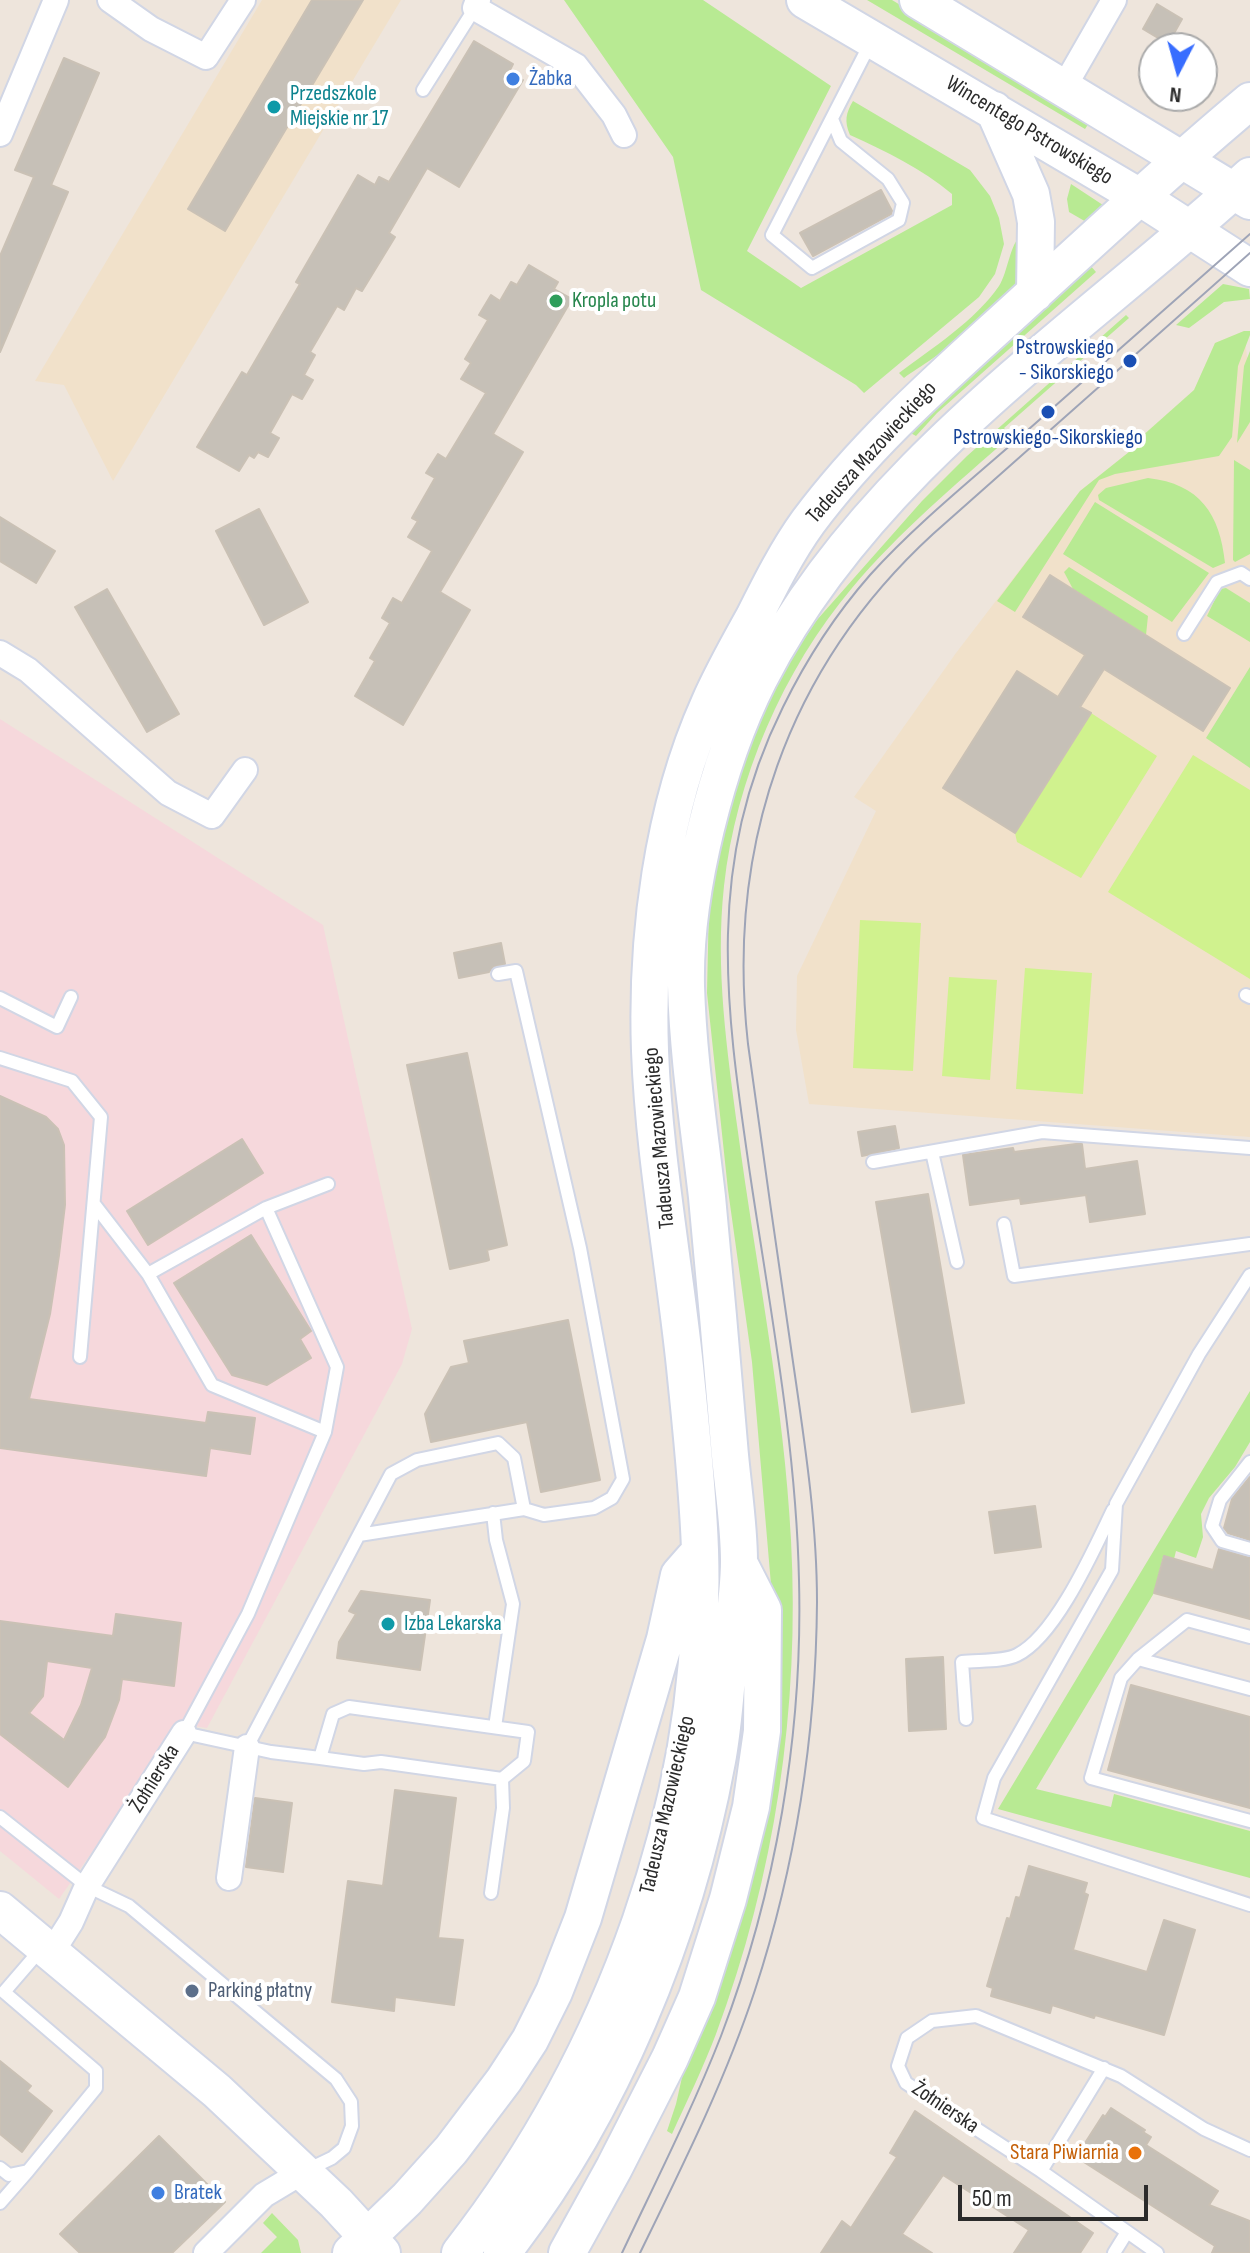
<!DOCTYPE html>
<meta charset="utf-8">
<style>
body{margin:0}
#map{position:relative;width:1250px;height:2253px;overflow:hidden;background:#eee5dc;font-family:"Sofia Sans Condensed",sans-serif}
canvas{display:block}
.north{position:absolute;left:1138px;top:32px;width:80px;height:80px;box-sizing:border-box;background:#fff;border:2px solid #aaa;border-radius:50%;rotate:186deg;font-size:22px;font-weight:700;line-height:32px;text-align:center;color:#2b2b2b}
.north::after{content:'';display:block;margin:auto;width:28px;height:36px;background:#386dff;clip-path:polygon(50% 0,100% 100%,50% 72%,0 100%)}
.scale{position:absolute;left:958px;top:2185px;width:190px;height:36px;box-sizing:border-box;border:4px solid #2b2b2b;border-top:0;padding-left:10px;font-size:24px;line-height:28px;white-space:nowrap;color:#2b2b2b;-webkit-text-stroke:6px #fff;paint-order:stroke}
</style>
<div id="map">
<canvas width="1250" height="2253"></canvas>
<div class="north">N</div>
<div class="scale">50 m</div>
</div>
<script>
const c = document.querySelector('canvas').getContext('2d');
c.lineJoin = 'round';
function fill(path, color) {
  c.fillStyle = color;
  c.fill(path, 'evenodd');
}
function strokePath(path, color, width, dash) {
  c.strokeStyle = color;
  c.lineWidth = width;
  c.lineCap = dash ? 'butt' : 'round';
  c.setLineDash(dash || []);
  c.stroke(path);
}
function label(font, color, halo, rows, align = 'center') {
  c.font = font + ' "Sofia Sans Condensed",sans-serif';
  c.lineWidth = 8;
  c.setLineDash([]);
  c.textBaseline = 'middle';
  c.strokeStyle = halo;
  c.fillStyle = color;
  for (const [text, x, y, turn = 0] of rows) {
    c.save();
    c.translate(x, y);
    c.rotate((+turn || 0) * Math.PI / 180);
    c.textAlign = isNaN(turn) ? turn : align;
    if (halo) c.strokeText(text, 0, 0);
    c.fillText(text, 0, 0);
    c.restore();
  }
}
const education = new Path2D(`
 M262,0H401L113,481L64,385L35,381Z
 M1244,331L1247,357L1250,358V1137L809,1104L796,1030L797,976L876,811L854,797L956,653L1080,491L1139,444L1140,438L1194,390L1215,343Z`);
const medical = new Path2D(`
 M0,719L323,925L412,1329L402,1364L207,1728L182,1724L59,1899L0,1851Z`);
const green = new Path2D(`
 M564,0H703L831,86L747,251L801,288L952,205V194C921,168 887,152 850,135C844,121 846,113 853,101L970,170L990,196L999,218L1004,244L995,274L979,297L864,393L856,385L701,290L673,157Z
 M867,0H892L1091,120L1085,129Z
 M1071,184L1106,207L1088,223L1069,212L1067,199Z
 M1021,236C1021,248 1023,262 1020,274C1010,312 935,356 904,378L899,373C931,349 976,320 999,286C1008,272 1010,243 1021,236Z
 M1089,264L1096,272L937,413L916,436L907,431Z
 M1223,284L1249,289L1250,299L1224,302L1189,328L1176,325Z
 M1126,315L1129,318L1004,428L1011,436C956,484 899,532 852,588C783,670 736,779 724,886C715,969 727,1050 738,1132C756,1267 784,1403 791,1540C800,1708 775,1876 716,2034C703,2068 687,2101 672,2134L667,2131L676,2104L777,1655L752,1362L728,1190L707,993L709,901L713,871L745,753L777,680L816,621L922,501L967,456Z
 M1244,331H1250V335L1238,366L1232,437L1219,456L1115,474L1099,480L1015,612L997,601L1080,491L1139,444L1140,438L1194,390L1215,343Z
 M1250,351V422L1237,443L1244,366Z
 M1234,460L1250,470V554L1235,562L1233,560Z
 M1148,478C1200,484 1220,514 1225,563L1213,568L1099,500L1098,495L1106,488Z
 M1095,502L1209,573L1172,622L1063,554Z
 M1069,567L1148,616L1146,635L1073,589L1064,572Z
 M1226,588L1250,603V642L1207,616L1220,589Z
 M1250,667V768L1206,738Z
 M1250,1391V1442L1235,1467L1209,1498L1201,1514L1203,1537L1196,1558L1176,1551L1174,1559L1163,1557L1154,1593L1036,1789L1111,1807L1114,1794L1250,1831V1878L998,1809Z
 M272,2213L298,2240L301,2253H261L277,2237L263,2223Z`);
const pitch = new Path2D(`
 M1091,713L1157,756L1081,878L1017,842L1015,833Z
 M1193,755L1250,790V979L1108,892Z
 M860,920L921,923L913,1071L853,1068Z
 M1025,968L1092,973L1083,1094L1016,1089Z
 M949,977L997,980L990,1080L942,1076Z`);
const building = new Path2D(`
 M312,0H363L225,231L188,209Z
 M1157,4L1182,19L1168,44L1143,29Z
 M474,41L513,64L509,72L523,80L459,187L427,168L389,233L395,237L362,291L356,288L344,310L337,306L310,352L315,355L304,375L313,380L302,399L292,394L270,433L279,438L268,457L258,452L254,458L249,455L239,471L197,447L242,372L247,375L300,284L296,282L358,175L375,185L379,177L389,182Z
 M64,58L99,73L51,185L68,192L0,352V256L34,177L15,170Z
 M881,190L892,211L891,214L813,256L800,233Z
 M529,265L558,282L554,289L572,299L493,434L523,452L440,592L470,610L403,725L355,696L375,661L370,658L390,623L382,618L393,598L402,603L432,551L408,537L418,521L412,518L435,478L426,473L438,454L446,459L486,393L461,379L471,363L465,359L488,320L479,315L491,295L500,301L511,282L517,285Z
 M259,509L308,602L264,625L216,531Z
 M0,517L55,551L36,583L0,561Z
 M1050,575L1230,688L1203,731L1104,669L1080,707L1091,713L1015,833L943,788L1017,671L1058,697L1085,655L1023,617Z
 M107,589L179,714L147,732L75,607Z
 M501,943L505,964L493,967L489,972L459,978L454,953Z
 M467,1053L507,1245L487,1250L489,1260L486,1261L450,1269L407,1065Z
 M0,1096L46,1117L58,1129L64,1145L65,1205L59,1255L50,1314L29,1399L206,1423L208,1412L255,1418L250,1454L210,1448L206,1476L0,1448Z
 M895,1126L899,1148L862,1156L858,1132Z
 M242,1139L263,1173L148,1245L127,1211Z
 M1076,1144H1082L1085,1169L1137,1161L1145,1214L1090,1222L1086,1195L1021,1204L1020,1198L970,1205L963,1155L1013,1148L1014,1152Z
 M928,1194L964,1403L912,1412L876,1202Z
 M251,1235L311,1331L300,1339L311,1358L267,1385L232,1375L174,1283Z
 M568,1320L600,1480L541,1492L527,1422L431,1442L425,1414L451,1367L469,1363L464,1341Z
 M1250,1477V1540L1228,1533L1224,1528L1232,1499Z
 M1035,1506L1041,1547L995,1553L989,1512Z
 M1219,1549L1250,1558V1619L1154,1593L1164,1556L1213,1570Z
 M361,1591L430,1600L420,1670L337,1658L339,1642L356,1614L349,1611Z
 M116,1614L181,1623L174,1686L122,1679L119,1700L105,1737L68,1787L0,1734V1621L113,1636ZM47,1661L92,1668L81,1705L64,1740L29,1713L43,1696Z
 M943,1657L946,1729L909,1731L906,1659Z
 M1131,1685L1250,1717V1808L1108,1770Z
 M395,1790L456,1798L438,1938L463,1940L454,2005L395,1997L394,2011L332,2002L348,1881L383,1886Z
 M255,1798L292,1803L283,1872L246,1867Z
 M1029,1866L1087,1883L1084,1893L1088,1895L1073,1950L1147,1972L1164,1920L1195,1930L1164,2035L1095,2015L1094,2018L1052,2005L1050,2013L991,1996L993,1988L987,1986L1007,1918L1010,1919L1016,1897L1020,1898Z
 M0,2061L31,2086L27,2091L52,2111L22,2152L0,2134Z
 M1111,2108L1145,2130L1143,2132L1151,2137L1146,2145L1218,2191L1209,2205L1250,2221V2253H1212L1215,2246L1076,2157L1103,2115L1105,2117Z
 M915,2111L1093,2233L1080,2253H1014L1029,2230L943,2175L902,2234L932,2253H821L842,2221L851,2228L897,2157L890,2153Z
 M159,2136L225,2202L172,2253H80L60,2234Z`);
const lane = new Path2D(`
 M423,90L475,8
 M832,119L841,141L888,179L903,203L899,220L812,268L772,235L871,42
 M1184,634L1217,582L1241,573L1250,579
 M1246,995L1250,997
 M0,998L57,1027L71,997
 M0,1058L72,1081L101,1117L80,1357
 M932,1152L957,1262
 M873,1162L1042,1132L1250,1148
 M94,1204L148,1274
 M266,1208L337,1367L325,1432L248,1614L184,1733L271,1752L320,1758L333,1714L349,1707L528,1732L524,1761L502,1779L381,1762L364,1764L320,1758
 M1004,1224L1014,1276L1250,1244
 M1250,1275L1199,1354L1116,1504L1112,1570L994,1778L983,1818L1250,1905
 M325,1432L212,1385L148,1274L266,1208L328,1184
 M1250,1462L1220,1500L1212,1526L1222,1541L1250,1549
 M493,1513L496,1540L513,1604L495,1727
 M359,1535L524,1509L544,1515L594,1508L612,1498L623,1479L580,1248L516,971L498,974
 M1250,1637L1187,1620L1138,1659L1121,1678L1091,1778L1250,1821
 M1138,1659L1250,1689
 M966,1719L962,1662C978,1660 1003,1662 1017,1655C1056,1636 1094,1549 1113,1510
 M247,1747L391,1474L417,1460L498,1443L514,1458L524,1509
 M0,1817L87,1886L129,1906L336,2079L351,2102L352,2126L344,2148L332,2158L307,2170
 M491,1893L503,1808L502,1779
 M1104,2068L1041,2171L1157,2253
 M0,2168L9,2175L28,2171L96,2088V2071L4,1992L42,1948
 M1041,2171L906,2083L898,2066L907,2038L932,2021L976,2016L1121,2076L1204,2129L1250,2150
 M0,2203L28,2171
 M1114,2253L1127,2232`);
const street = new Path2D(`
 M110,0L151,29L206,57L243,0
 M478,0L475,8L576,66L614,115L624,135
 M1064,87L1114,0
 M0,134L56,0
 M0,653L28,670L168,793L212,816L245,770
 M229,1878L247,1747
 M52,1952L71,1922L87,1886L184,1733
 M206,2253L264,2195L304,2171`);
const secondary = new Path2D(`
 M805,0L1138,196L1250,268
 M918,0L1250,201
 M994,110L1031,194L1036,222L1035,293
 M0,1910L217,2091L336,2203L382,2253
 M351,2253L407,2199L451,2150L504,2080L530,2040L554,1992L583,1918L665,1639L679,1575L693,1559
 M460,2253C613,2057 708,1800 700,1550C698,1489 691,1427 685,1367C674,1262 654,1156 650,1051C646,937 662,809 709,704C722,674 738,646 754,617C770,585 787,551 808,522C872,436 953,368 1031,296C1103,230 1175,164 1250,101
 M502,2253C611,2114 685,1934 717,1761C723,1730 725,1698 728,1667C732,1632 739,1596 739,1561C739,1523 732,1483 729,1444C722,1362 715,1279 707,1197C699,1127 688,1056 686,986C684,892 717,762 759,679C868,466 1078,333 1250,176
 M567,2253L614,2168L670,2058L697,1997L728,1899L751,1807L762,1731L763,1610L739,1563`);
const tram = new Path2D(`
 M622,2253C656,2181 692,2110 721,2036C776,1892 803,1734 799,1580C796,1444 770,1309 750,1174C726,1008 704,866 783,707C806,660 835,615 870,575C918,522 975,477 1029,429C1103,364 1176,299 1250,234
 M640,2253C682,2167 725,2081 755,1990C796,1865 816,1733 817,1602C817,1517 803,1432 791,1348C776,1247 762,1145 748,1044C726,848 786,669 933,534L1250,253`);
const markers = [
 [513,79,8,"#3f7fe0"],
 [274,107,8,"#0f9aa8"],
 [556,301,8,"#2e9e5b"],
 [1130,361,8,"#1a4fb4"],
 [1048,412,8,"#1a4fb4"],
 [388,1624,8,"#0f9aa8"],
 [192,1991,8,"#5c6f8a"],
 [1135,2153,8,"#e8710a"],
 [158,2193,8,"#3f7fe0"]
];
const shopNames = [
 ["Żabka",529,79],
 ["Bratek",174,2193]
];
const cultureNames = [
 ["Przedszkole",290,94],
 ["Miejskie nr 17",290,119],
 ["Izba Lekarska",404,1624]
];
const streetNames = [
 ["Wincentego Pstrowskiego",1029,131,31],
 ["Tadeusza Mazowieckiego",872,453,-48],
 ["Tadeusza Mazowieckiego",660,1138,-95],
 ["Żołnierska",155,1779,-58],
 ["Tadeusza Mazowieckiego",668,1805,-77],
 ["Żołnierska",945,2108,34]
];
const leisureNames = [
 ["Kropla potu",572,301]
];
const transitNames = [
 ["Pstrowskiego",1114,348],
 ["- Sikorskiego",1114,373],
 ["Pstrowskiego-Sikorskiego",1048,438,"center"]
];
const serviceNames = [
 ["Parking płatny",208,1991]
];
const foodNames = [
 ["Stara Piwiarnia",1119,2153]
];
fill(education, '#f1e1ca');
fill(medical, '#f6d8dc');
fill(green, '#b8ea93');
fill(pitch, '#d0f28e');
fill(building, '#c6c0b7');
strokePath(building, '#cac1b5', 2);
strokePath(lane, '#d1d6e5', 16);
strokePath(street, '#d1d6e5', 28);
strokePath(secondary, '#d1d6e5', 40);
strokePath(lane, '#fff', 12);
strokePath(street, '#fff', 24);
strokePath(secondary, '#fff', 36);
strokePath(tram, '#9ea4b7', 2);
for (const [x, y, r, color] of markers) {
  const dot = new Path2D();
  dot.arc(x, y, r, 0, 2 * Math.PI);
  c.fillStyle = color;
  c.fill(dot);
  strokePath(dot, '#fff', 3);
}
label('22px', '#366cbe', '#fff', shopNames, 'left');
label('22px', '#0d838f', '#fff', cultureNames, 'left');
label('22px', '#2b2b2b', '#fff', streetNames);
label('22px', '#27864d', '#fff', leisureNames, 'left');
label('22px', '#164399', '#fff', transitNames, 'right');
label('22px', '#4e5e75', '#fff', serviceNames, 'left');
label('22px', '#c56008', '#fff', foodNames, 'right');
</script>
